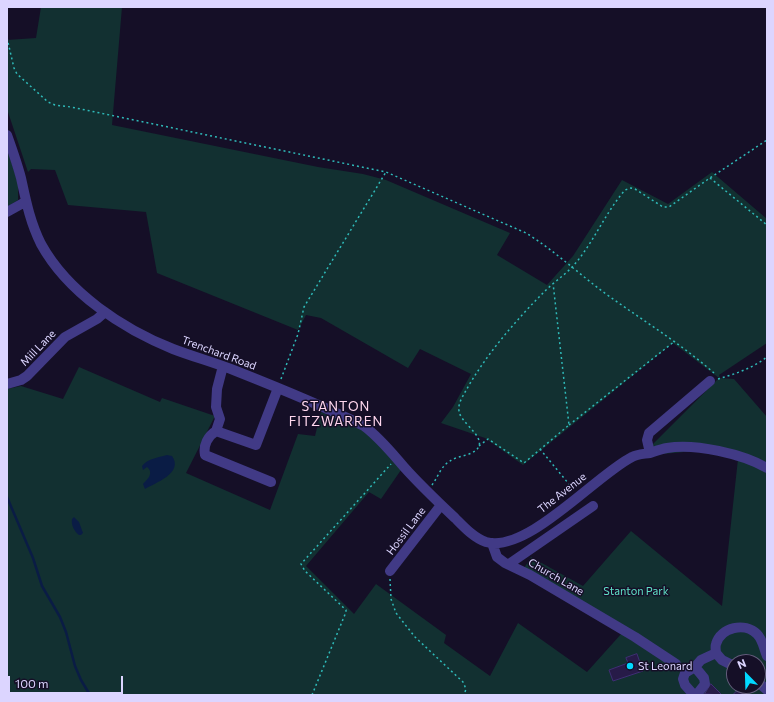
<!DOCTYPE html>
<style>
body{margin:0}
#map{position:relative;width:774px;height:702px;overflow:hidden;background:#150f27;font-family:Commissioner,sans-serif}
canvas{display:block}
.frame{position:absolute;inset:0;border:8px solid #dcd5ff;pointer-events:none}
.north{position:absolute;left:726px;top:654px;width:40px;height:40px;box-sizing:border-box;background:#150f27;border:1px solid #655e7d;border-radius:50%;rotate:337deg;font-size:11px;font-weight:700;line-height:16px;text-align:center;color:#dcd5ff}
.north::after{content:'';display:block;margin:auto;width:14px;height:18px;background:#01d8ff;clip-path:polygon(50% 0,100% 100%,50% 72%,0 100%)}
.scale{position:absolute;left:8px;top:676px;width:115px;height:18px;box-sizing:border-box;border:2px solid #dcd5ff;border-top:0;padding-left:5px;font-size:12px;line-height:14px;white-space:nowrap;color:#dcd5ff;-webkit-text-stroke:3px #150f27;paint-order:stroke}
</style>
<div id="map">
<canvas width="774" height="702"></canvas>
<div class="frame"></div>
<div class="north">N</div>
<div class="scale">100 m</div>
</div>
<script>
const c = document.querySelector('canvas').getContext('2d');
c.lineJoin = 'round';
function fill(path, color) {
  c.fillStyle = color;
  c.fill(path, 'evenodd');
}
function strokePath(path, color, width, dash) {
  c.strokeStyle = color;
  c.lineWidth = width;
  c.lineCap = dash ? 'butt' : 'round';
  c.setLineDash(dash || []);
  c.stroke(path);
}
function label(font, color, halo, rows, align = 'center') {
  c.font = font + ' Commissioner,sans-serif';
  c.lineWidth = 3;
  c.setLineDash([]);
  c.textBaseline = 'middle';
  c.strokeStyle = halo;
  c.fillStyle = color;
  for (const [text, x, y, turn = 0] of rows) {
    c.save();
    c.translate(x, y);
    c.rotate((+turn || 0) * Math.PI / 180);
    c.textAlign = isNaN(turn) ? turn : align;
    if (halo) c.strokeText(text, 0, 0);
    c.fillText(text, 0, 0);
    c.restore();
  }
}
const green = new Path2D(`
 M41,7H122L112,125L318,167L363,174L386,180L510,233L497,255L547,285L573,256L622,180L668,204L712,172L767,219V343L719,375L720,378L734,379L767,417V695H7V389L21,386L63,399L79,367L160,402L162,398L215,416L186,473L270,510L298,434L315,436L321,412L362,430L375,439L401,470L381,499L369,492L306,566L354,614L376,584L446,635L444,643L490,676L518,623L587,672L622,633L521,573L531,557L583,586L631,531L722,606L738,459L695,451L651,455L650,447L719,378L673,343L523,465L485,438L441,423L453,407L471,374L420,349L408,368L321,318L306,315L298,330L157,273L146,212L68,205L55,170L31,169L28,172L7,109V40L36,38ZM734,662H758V686H734Z
 M7,149L18,183V200L7,207Z`);
const water = new Path2D(`
 M167,455L172,456C184,473 155,483 145,489L143,484C148,479 154,473 147,467L143,470L142,466C149,458 157,458 167,455Z
 M74,517L79,522L83,533L81,535H79C74,531 71,525 72,519Z`);
const stream = new Path2D(`
 M7,497L33,558L42,586L60,617L66,632L75,666L81,680L90,695`);
const building = new Path2D(`
 M637,654L643,671L613,681L609,670L628,663L626,658Z
 M711,684L722,695L705,694Z
 M740,688L747,695H733Z`);
const path = new Path2D(`
 M7,38L14,68L17,74L48,102L55,105L71,107L386,172L526,233C555,251 579,274 606,294C642,320 680,343 714,373
 M710,178L767,225
 M281,379L298,334L304,307L386,172
 M718,379C735,374 753,368 767,357
 M569,425L675,341
 M479,446L488,439L524,463L569,425L553,283
 M540,449L573,489
 M432,485C438,477 441,466 450,461C458,455 475,456 479,446C483,435 460,422 459,411C458,405 461,399 464,394C484,357 515,321 545,291C554,282 565,275 574,265C594,242 605,213 625,190L631,188L635,189L663,207H669L707,180L767,140
 M390,579L391,599L396,613L415,637L463,682L466,689L464,695
 M312,695L346,612V610L305,571L301,564L391,464`);
const minor = new Path2D(`
 M7,135C12,149 17,163 21,178C26,201 30,222 41,244C68,293 123,329 173,349C194,357 216,363 236,371C279,388 323,406 364,426C380,438 391,452 404,467C420,485 438,502 455,518C464,527 474,538 486,542C527,554 596,475 632,457C637,454 644,454 650,453C656,451 661,449 667,448C695,443 743,454 767,468
 M7,212L25,202
 M223,366L217,389L216,407L220,419L216,431L256,445L278,388
 M7,384L21,380L27,376L65,337L97,319L105,312
 M216,431C208,436 203,445 205,455L271,482
 M650,453L647,440L649,433L710,381
 M492,543L497,557L505,563L530,575L635,637L676,664
 M509,564L593,506
 M390,571L441,505
 M734,666L722,660L716,653C716,651 715,647 716,644C721,627 745,622 757,634C763,640 764,649 767,656
 M695,667L704,678L705,684L698,693L693,694L685,685L683,679L685,673L695,667L701,660L716,653
 M758,682L767,690`);
const markers = [
 [630,666,4,"#01d8ff"]
];
const streetNames = [
 ["Mill Lane",38,348,-46],
 ["Trenchard Road",219,353,20],
 ["The Avenue",562,493,-38],
 ["Hossil Lane",406,531,-53],
 ["Church Lane",556,577,30]
];
const parkNames = [
 ["Stanton Park",636,591]
];
const poiNames = [
 ["St Leonard",638,666]
];
const quarterNames = [
 ["STANTON",336,407],
 ["FITZWARREN",336,422]
];
fill(green, '#123031');
fill(water, '#0a1c45');
strokePath(stream, '#0a1c45', 2.5);
fill(building, '#271b48');
strokePath(building, '#3f2d74', 1);
strokePath(path, '#2fbab9', 1.5, [2, 3]);
strokePath(minor, '#413a86', 10);
for (const [x, y, r, color] of markers) {
  const dot = new Path2D();
  dot.arc(x, y, r, 0, 2 * Math.PI);
  c.fillStyle = color;
  c.fill(dot);
  strokePath(dot, '#150f27', 1.5);
}
label('11px', '#dcd5ff', '#150f27', streetNames);
label('11px', '#5fe1c7', '#150f27', parkNames);
label('11px', '#dcd5ff', '#150f27', poiNames, 'left');
c.letterSpacing = '1px';
label('13px', '#ffd7ee', '#150f27', quarterNames);
c.letterSpacing = '0px';
</script>
